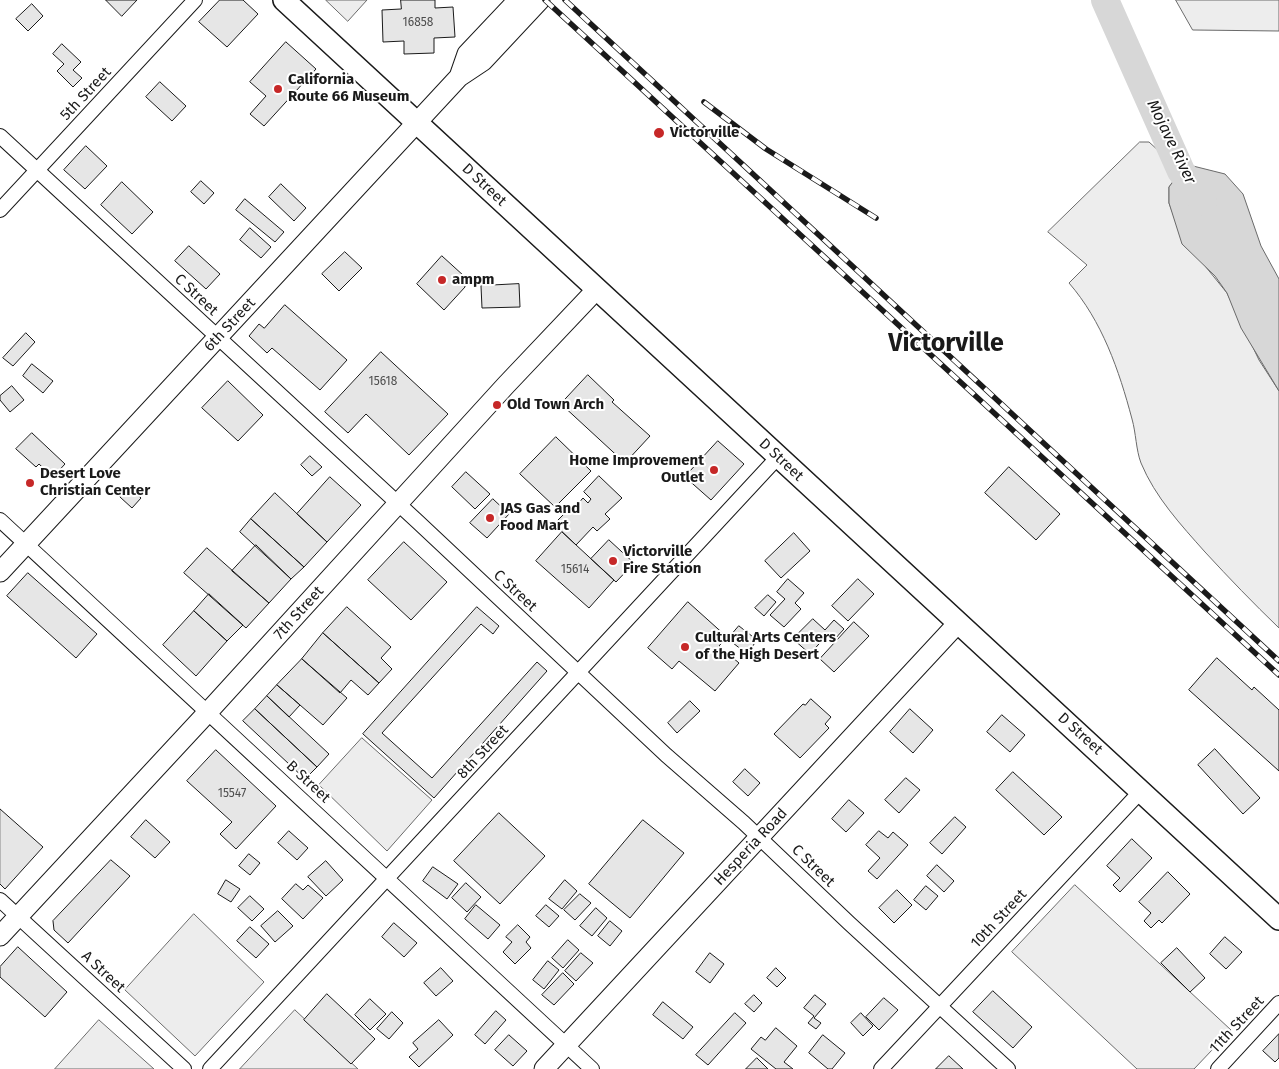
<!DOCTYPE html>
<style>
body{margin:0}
canvas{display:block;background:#fff}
</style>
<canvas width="1279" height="1069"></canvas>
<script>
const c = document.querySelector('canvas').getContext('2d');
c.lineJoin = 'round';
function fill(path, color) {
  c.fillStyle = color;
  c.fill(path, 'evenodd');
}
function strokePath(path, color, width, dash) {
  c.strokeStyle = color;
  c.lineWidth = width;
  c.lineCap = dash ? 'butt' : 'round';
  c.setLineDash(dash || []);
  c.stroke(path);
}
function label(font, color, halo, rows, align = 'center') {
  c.font = font + ' "Fira Sans",sans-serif';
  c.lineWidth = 4;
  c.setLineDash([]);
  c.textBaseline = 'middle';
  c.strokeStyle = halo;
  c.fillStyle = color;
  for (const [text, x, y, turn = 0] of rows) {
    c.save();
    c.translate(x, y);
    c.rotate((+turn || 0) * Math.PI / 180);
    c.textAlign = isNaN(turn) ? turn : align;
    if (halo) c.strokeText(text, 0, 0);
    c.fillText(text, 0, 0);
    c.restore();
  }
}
const green = new Path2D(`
 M326,0H367L348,21Z
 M1176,0H1279V31L1193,30Z
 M1140,142H1149L1181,171L1169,187V203L1176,222L1201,261L1227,293L1259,360L1279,391V628C1253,603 1229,578 1205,552C1181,525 1155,497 1141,463C1136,450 1136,433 1132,419C1119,370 1102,321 1069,283L1087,265L1048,232Z
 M362,738L432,800L387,851L319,785Z
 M1075,885L1231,1030L1194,1069H1137L1012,952Z
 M194,914L264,982L195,1056L125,990Z
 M295,1010L358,1069H240Z
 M99,1020L154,1069H55Z`);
const water = new Path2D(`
 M1193,166L1225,174L1243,194L1261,246L1279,279V391L1241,328L1227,293L1215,276L1182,244L1169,203V187L1181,171Z`);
const river = new Path2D(`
 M1105,0L1181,171L1203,202`);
const building = new Path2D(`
 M106,0H137L122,16Z
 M220,0H243L258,14L227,47L199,22Z
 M401,0H435V8L453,7L455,37L434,38V53L404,54V41L383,42L382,10L401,9Z
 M32,4L43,16L28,31L16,19Z
 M286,42L316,69L264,126L250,114L266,96L250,82Z
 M62,44L81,62L73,70L82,78L73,87L57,71L64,64L53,54Z
 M160,82L186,106L172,121L146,97Z
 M86,146L107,166L85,189L64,170Z
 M201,181L214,193L204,204L191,192Z
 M122,182L153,212L132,234L101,205Z
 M281,184L306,208L294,221L269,197Z
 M245,199L284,232L275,242L236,210Z
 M250,228L271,247L261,258L240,240Z
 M189,246L220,274L206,289L175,261Z
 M345,252L362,268L339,291L322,274Z
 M442,256L464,276L465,287L444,310L417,284Z
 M519,284L520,307L482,308L481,286Z
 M285,305L347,360L320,390L272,348L267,353L249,336L259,324L264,328Z
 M26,333L35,342L13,366L3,358Z
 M381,352L448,414L409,455L366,414L348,433L325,412Z
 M32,364L53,381L43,393L23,376Z
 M588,375L614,400L612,402L650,436L625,463L561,404Z
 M228,381L263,415L238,441L202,408Z
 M12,386L24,400L10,412L0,400V396Z
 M32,433L65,464L53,477L39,464L36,467L16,449Z
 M556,437L591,471L555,507L520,474Z
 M718,441L744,464L711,500L685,477Z
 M310,456L322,467L312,476L301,465Z
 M1009,467L1060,514L1036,540L985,493Z
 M466,472L490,494L475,509L452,487Z
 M599,476L622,498L605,514L610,519L597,531L593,527L576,545L554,524L570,508L577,515L579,512L575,507L583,498L588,503L591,499L584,492Z
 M330,477L361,505L327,542L297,514Z
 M129,487L141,498L132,508L120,497Z
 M275,493L327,542L304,567L251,519Z
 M493,499L509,514L487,538L470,523Z
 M251,519L304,567L291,579L240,532Z
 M562,532L614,580L589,608L536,561Z
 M794,533L810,551L781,578L765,561Z
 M609,540L634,563L616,582L591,559Z
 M404,542L447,582L411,620L368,580Z
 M256,545L291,579L269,603L232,571Z
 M207,548L269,603L246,628L184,573Z
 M28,573L97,634L76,658L7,596Z
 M788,579L804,593L795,603L801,609L784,627L770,615L785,599L777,592Z
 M858,579L874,594L848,621L832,606Z
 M209,594L243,625L227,641L194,611Z
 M768,595L776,602L764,616L755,608Z
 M688,602L727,637L719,646L739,663L715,691L679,661L672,669L648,648Z
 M347,607L391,647L381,658L392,669L379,683L323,633Z
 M477,607L499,626L493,634L481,624L382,733L432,778L537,662L547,671L434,798L363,734Z
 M194,611L227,641L196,676L163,645Z
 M813,619L825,630L834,620L844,629L833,641L826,636L810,654L793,639Z
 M854,622L869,636L834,672L820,659Z
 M739,626L757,640L747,654L728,639Z
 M323,633L379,683L368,695L351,680L340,693L302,659Z
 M1217,658L1252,690L1254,687L1279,710V771L1189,690Z
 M302,659L347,698L323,725L277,685Z
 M277,685L300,705L289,717L267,696Z
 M267,696L329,754L317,767L255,709Z
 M811,699L831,717L825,724L829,728L800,758L774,734L803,704L805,705Z
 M690,701L700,711L677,733L668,723Z
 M255,709L317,767L305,779L243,721Z
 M910,709L933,730L913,753L890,732Z
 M1002,715L1025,735L1010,752L987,732Z
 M1215,749L1260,798L1243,814L1198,765Z
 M216,750L276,806L236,849L220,834L232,822L187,781Z
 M745,769L760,783L748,796L733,782Z
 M1013,772L1062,817L1044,835L996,790Z
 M906,778L920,790L899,813L885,800Z
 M849,800L864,813L846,832L832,819Z
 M0,809L43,847L5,889L0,884Z
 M499,813L545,856L500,904L454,861Z
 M955,817L966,827L942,854L930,843Z
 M146,820L170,842L155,858L131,837Z
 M643,820L684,853L630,918L589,884Z
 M289,831L308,848L297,860L278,843Z
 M879,831L888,838L893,832L908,845L877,879L868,871L880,858L866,845Z
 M1132,839L1152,858L1120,892L1113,885L1120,878L1107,866Z
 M249,854L260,863L250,875L239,866Z
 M111,860L130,876L68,943L54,930L53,921Z
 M326,861L343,880L326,896L308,877Z
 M937,865L954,881L944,892L927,876Z
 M433,867L458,884L447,899L423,881Z
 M1168,872L1190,894L1162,923L1159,920L1151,928L1144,921L1151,913L1139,902Z
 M226,880L240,889L231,902L218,894Z
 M565,880L577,891L562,909L549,899Z
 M466,883L481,897L467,912L452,898Z
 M296,884L303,890L308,885L323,898L303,919L282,899Z
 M926,886L938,896L926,910L914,900Z
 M897,890L912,905L894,923L879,908Z
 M580,894L591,903L575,920L564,910Z
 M250,896L264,909L252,921L238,908Z
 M476,905L500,925L488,939L465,919Z
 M546,905L559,916L549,927L536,916Z
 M596,908L607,918L592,936L580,926Z
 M278,911L293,926L275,942L261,926Z
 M610,921L622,931L610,946L598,936Z
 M394,923L417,943L404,957L382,937Z
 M518,925L530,937L526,942L531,948L515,964L503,952L512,942L506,937Z
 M250,927L269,944L256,958L237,941Z
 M1225,937L1242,952L1226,969L1210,954Z
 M568,940L579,950L563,968L552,958Z
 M18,947L67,992L45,1017L0,977V967Z
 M1177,948L1205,978L1190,992L1161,963Z
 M581,953L593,963L576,981L565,971Z
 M710,953L724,964L710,983L696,972Z
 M548,961L559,970L544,989L533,980Z
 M441,968L453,981L436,996L424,983Z
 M776,968L786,978L777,987L767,978Z
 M563,973L574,984L554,1005L542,995Z
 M993,991L1032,1027L1013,1048L973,1012Z
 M327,994L375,1039L351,1064L304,1020Z
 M754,995L762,1003L754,1012L745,1004Z
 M815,995L826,1004L814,1018L821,1023L816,1029L808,1023L814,1016L804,1008Z
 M884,998L898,1010L879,1030L866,1017Z
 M370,999L386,1014L370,1030L355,1015Z
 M663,1002L693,1027L683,1039L653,1015Z
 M496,1011L506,1020L485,1044L475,1035Z
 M392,1012L403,1023L389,1039L377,1029Z
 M735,1013L746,1023L708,1065L696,1055Z
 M861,1013L873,1026L863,1036L851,1023Z
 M439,1020L453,1035L419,1067L409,1057L418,1049L413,1043Z
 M776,1028L797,1046L784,1062L793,1069H776L751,1049L761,1037L765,1040Z
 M1279,1034V1058L1275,1062L1263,1051Z
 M509,1035L527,1051L513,1066L495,1050Z
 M823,1035L845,1053L832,1069H828L809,1053Z
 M949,1056L963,1069H936Z
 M757,1058L768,1069H746Z`);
const street = new Path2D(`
 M0,136L418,522L666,755L744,823L849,923L1008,1069
 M0,210L195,0
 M0,520L592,1069
 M0,900L184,1069
 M210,1069L778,457
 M881,1069L1141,791
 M1218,1069L1279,1003`);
const secondary = new Path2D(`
 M459,77L467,54L518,0
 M0,572L459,77L483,61L540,0
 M0,936L208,712L506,385L597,289
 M544,1069L958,623`);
const primary = new Path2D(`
 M284,0L1279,919`);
const rail = new Path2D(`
 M545,0L1279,675
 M565,0L1279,661
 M704,102L766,149L876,218`);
const markers = [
 [278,89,5,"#c62828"],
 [659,133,6,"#c62828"],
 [442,280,5,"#c62828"],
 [497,405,5,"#c62828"],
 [714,470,5,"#c62828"],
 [30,483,5,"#c62828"],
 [490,518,5,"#c62828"],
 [613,561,5,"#c62828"],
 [685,647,5,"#c62828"]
];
const numberNames = [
 ["16858",418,23],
 ["15618",383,382],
 ["15614",575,570],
 ["15547",232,794]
];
const poiNames = [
 ["California",288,80],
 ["Route 66 Museum",288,97],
 ["Victorville",670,133],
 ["ampm",452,280],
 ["Old Town Arch",507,405],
 ["Home Improvement",704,461,"right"],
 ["Outlet",704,478,"right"],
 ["Desert Love",40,474],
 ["Christian Center",40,491],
 ["JAS Gas and",500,509],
 ["Food Mart",500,526],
 ["Victorville",623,552],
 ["Fire Station",623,569],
 ["Cultural Arts Centers",695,638],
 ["of the High Desert",695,655]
];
const streetNames = [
 ["5th Street",86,94,-47],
 ["D Street",484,185,43],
 ["C Street",196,295,43],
 ["6th Street",230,325,-47],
 ["D Street",781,460,43],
 ["C Street",515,591,43],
 ["7th Street",299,613,-48],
 ["D Street",1080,734,42],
 ["8th Street",483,752,-47],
 ["B Street",308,782,43],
 ["Hesperia Road",751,847,-47],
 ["C Street",813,866,44],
 ["10th Street",999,919,-47],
 ["A Street",103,972,43],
 ["11th Street",1237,1025,-47]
];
const waterNames = [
 ["Mojave River",1171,142,64]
];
const townNames = [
 ["Victorville",946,344]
];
fill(green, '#ededed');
strokePath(green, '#6a6a6a', 1);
fill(water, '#d7d7d7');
strokePath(water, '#6a6a6a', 1);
strokePath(river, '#d7d7d7', 28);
fill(building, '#e6e6e6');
strokePath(building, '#1a1a1a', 1);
strokePath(street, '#1a1a1a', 16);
strokePath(secondary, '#1a1a1a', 21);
strokePath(primary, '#1a1a1a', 24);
strokePath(street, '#fff', 14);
strokePath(secondary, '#fff', 19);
strokePath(primary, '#fff', 21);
strokePath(rail, '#1a1a1a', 5.5);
strokePath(rail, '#fff', 4, [11]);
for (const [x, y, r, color] of markers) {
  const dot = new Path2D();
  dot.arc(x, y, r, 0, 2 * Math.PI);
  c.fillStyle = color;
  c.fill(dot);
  strokePath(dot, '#fff', 2);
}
label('12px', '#4d4d4d', null, numberNames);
label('bold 15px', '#1a1a1a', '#fff', poiNames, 'left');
label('15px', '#1a1a1a', '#fff', streetNames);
label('italic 16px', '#1a1a1a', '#fff', waterNames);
label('bold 25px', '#1a1a1a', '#fff', townNames);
</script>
